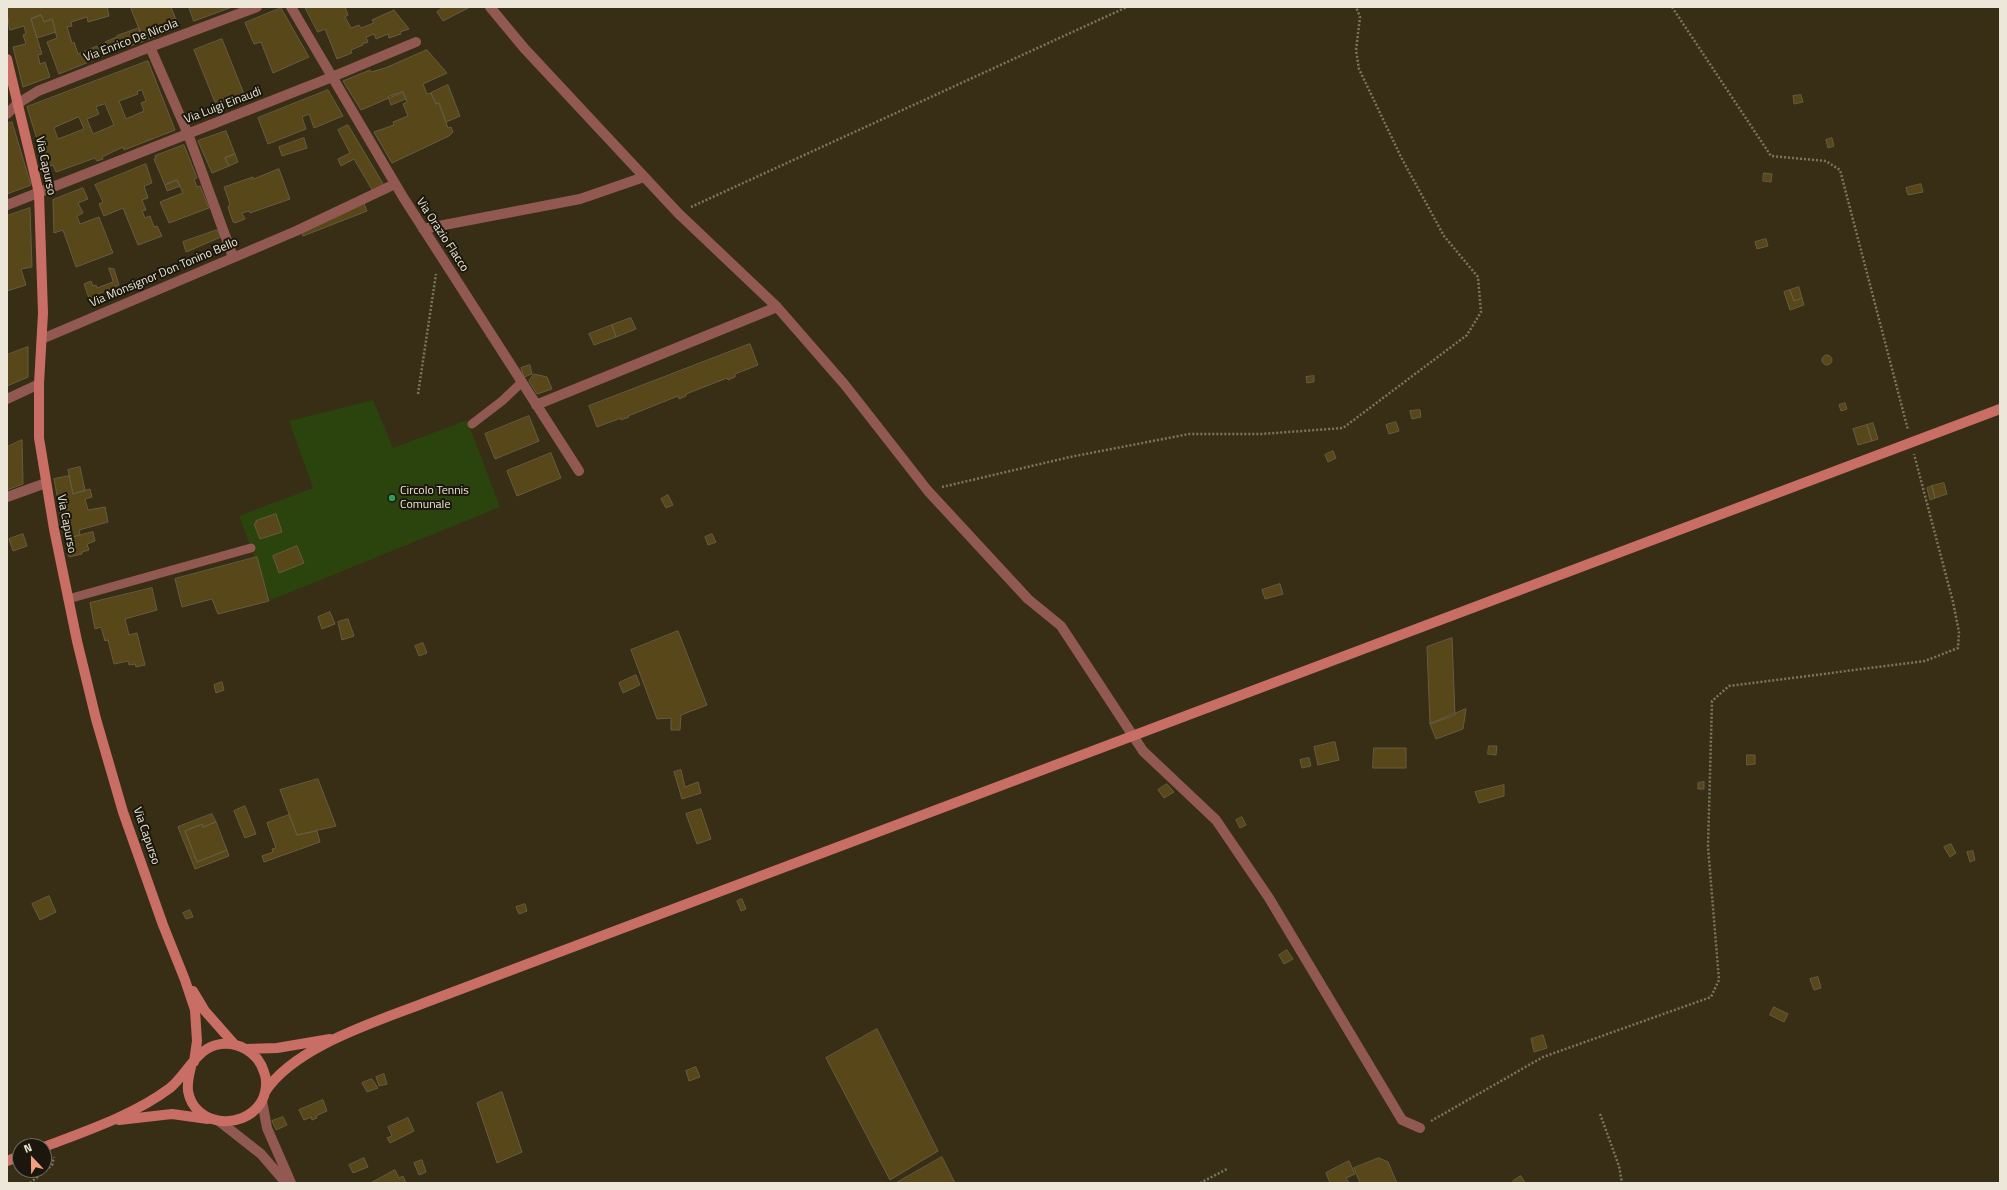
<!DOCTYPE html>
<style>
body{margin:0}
#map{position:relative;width:2007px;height:1190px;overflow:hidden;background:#372e15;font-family:"Titillium Web",sans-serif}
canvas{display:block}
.frame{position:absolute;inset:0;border:8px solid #ece7d8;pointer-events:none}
.north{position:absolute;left:12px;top:1138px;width:40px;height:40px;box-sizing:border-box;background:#1b170c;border:1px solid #6f6a5e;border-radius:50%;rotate:338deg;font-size:11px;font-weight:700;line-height:16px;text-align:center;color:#ece7d8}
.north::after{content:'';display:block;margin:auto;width:14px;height:18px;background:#f2a080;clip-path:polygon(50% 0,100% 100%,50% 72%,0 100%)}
</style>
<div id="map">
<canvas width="2007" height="1190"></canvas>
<div class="frame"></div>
<div class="north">N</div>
</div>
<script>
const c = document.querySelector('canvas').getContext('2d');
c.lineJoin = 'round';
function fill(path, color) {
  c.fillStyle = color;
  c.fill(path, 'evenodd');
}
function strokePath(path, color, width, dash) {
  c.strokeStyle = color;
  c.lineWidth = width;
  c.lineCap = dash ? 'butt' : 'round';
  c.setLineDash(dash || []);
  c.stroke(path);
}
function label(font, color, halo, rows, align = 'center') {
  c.font = font + ' "Titillium Web",sans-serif';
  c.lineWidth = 4;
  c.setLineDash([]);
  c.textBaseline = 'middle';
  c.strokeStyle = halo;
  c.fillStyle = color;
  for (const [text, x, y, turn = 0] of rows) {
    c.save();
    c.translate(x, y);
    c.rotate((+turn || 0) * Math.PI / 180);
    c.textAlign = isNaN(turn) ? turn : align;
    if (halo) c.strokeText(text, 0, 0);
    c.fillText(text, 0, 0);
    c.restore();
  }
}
const green = new Path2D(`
 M373,400L393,448L467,420L500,507L271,600L239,516L313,488L289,421Z`);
const building = new Path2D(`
 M7,7H107L109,16L88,22L87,17L71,22L72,26L67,27L72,43L74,42L78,54L97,46L99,49L107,46L105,42L117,37L121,49L59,74L47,42L57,38L52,19L44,22L41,15L31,19L42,54L38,55L40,64L45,62L50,77L23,87L13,47L26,44L23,35L26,34L24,26L10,30Z
 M136,7H171L179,27L144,41L131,9Z
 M189,7H232L194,21Z
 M305,7H345L348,15L345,17L351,28L359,25L361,28L374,23L372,20L394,10L409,29L400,32L401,34L389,38L388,34L376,39L374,34L366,37L368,42L362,44L363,45L351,50L352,53L337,59L325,29L318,32Z
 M444,7H470L443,21L437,12Z
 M281,8L309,57L273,73L261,42L254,44L245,23Z
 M41,15L44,22L52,19L56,32L37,38L31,19Z
 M139,28L144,41L121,49L117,36Z
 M222,39L244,94L216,105L194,50Z
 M427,50L447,73L423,84L427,94L431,93L436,104L439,103L448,128L451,127L453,132L449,136L392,163L374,132L394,125L393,122L408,116L403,104L407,102L403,92L361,110L343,81L370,70L371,72L385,68Z
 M148,61L175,130L124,150L123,147L102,157L103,159L97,161L95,158L56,172L53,165L46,168L27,107ZM142,90L146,101L141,103L144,111L126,119L119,101L138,94L137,92ZM105,104L114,125L93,134L87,119L99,114L96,107ZM79,117L84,129L58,139L54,128Z
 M448,85L460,116L446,122L439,103L436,104L431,93Z
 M328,90L343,116L314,128L309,114L302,117L306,129L268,144L258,118Z
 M403,92L406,99L391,105L388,97Z
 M1801,95L1803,102L1794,104L1793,96Z
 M12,122L31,185L7,194V124Z
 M348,125L385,187L374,193L354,159L341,166L338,159L350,153L338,130Z
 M226,131L235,154L225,158L229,166L212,173L198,141Z
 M304,138L307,148L282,156L279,147Z
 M1832,138L1834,146L1828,148L1826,140Z
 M184,145L197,178L194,179L197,187L200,186L209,208L169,223L160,202L183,193L177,180L165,185L154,159H156L155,156Z
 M235,154L238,162L229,166L225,158Z
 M146,164L152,183L144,186L148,198L142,200L146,210L142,211L145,218L150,216L154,227L157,226L162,236L138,245L123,208L104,216L99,204L103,202L95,185Z
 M279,169L290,199L250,213L249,211L242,213L245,219L235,223L233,222L228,207L230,204L224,187L253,177V179Z
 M1764,173L1772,174L1771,182L1763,181Z
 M177,180L180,186L167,191L165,185Z
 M1921,184L1923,192L1908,195L1906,188Z
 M83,188L88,199L78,203L83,213L77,216L80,224L99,217L113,253L76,267L63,230L54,233L53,200Z
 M363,201L367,211L303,236L300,227Z
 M30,208L32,267L21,269L26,285L7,291V216Z
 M217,230L221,237L186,252L183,242Z
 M1766,239L1768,246L1757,249L1755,242Z
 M109,268L114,269L119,285L89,298L84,284L91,281L93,286L96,285L97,288L113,282Z
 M1799,287L1802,298L1794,301L1790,290Z
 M1790,290L1794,301L1802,298L1804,305L1790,310L1784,292Z
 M631,318L636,329L616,337L612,325Z
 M612,325L616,337L594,345L589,334Z
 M750,344L758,365L735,374V377L728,380L727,378L686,394V396L679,399L678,396L628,416L629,417L621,420V418L597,427L589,406Z
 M28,347V377L7,386V355Z
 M1822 360a5 5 0 1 1 10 0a5 5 0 1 1-10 0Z
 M530,365L532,374L524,377L521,368Z
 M534,374L547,377L552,389L537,394L529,381Z
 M1314,376V382L1307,383L1306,377Z
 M1845,403L1847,409L1841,411L1839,405Z
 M1420,410L1421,417L1412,419L1410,411Z
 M529,416L539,441L495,459L485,434Z
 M1396,422L1399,431L1389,434L1386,425Z
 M1873,423L1878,439L1872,441L1867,425Z
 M1867,425L1872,441L1858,445L1853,429Z
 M22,440L23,484L7,490V447Z
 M1333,451L1336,458L1328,462L1325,455Z
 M551,453L561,478L517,496L507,471Z
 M80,467L85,490L73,494L68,470Z
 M69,476L73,494L90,489L92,497L85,499L88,510L105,507L108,522L79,530L80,535L65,539L54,479Z
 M1944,483L1947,494L1935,498L1932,486Z
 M1932,486L1935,498L1930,500L1927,488Z
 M668,495L673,505L666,508L661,499Z
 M276,514L282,532L260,539L254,524L256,523V521Z
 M93,532L95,541L87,544L89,550L82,552V554L69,557L65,539Z
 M23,534L27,546L13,551L9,539Z
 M712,534L716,542L708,545L705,537Z
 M297,546L304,563L279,573L273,556Z
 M257,557L269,601L218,614L212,599L182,607L175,579Z
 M1280,584L1283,594L1265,599L1262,590Z
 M152,588L157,610L125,619L129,635L137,633L145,665L136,667L135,664L129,665L128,661L114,664L108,640L105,641L101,627L95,629L90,603Z
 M330,612L335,624L322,629L318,617Z
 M348,619L354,636L342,640L338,622Z
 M678,631L707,705L681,715L680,730H671V718L657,719L631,650Z
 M1452,638L1455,715L1430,724L1427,647Z
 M423,643L427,653L419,656L415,646Z
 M636,675L640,685L623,693L619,683Z
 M222,682L224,690L216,693L214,685Z
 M1466,709L1463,729L1436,739L1430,724Z
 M1335,742L1339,760L1318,765L1314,747Z
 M1489,746H1497L1496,755L1488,754Z
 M1374,748H1406V768H1373Z
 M1747,755H1755V764L1747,765Z
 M1309,758L1311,766L1302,768L1300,760Z
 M681,770L685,787L698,782L701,793L682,799L674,772Z
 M318,779L336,826L297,835L280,790Z
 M1704,782V789H1698V783Z
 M1167,784L1174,792L1164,798L1158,790Z
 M1504,785V796L1479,803L1475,792Z
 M245,806L256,834L245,838L234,811Z
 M701,809L711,839L697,844L686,814Z
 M212,814L216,822L203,827L202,824L185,831L197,862L227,850L229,856L195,869L178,827Z
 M289,815L297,835L317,831L320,842L264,862L262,856L273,852L272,849L276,848L267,823Z
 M1242,817L1246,825L1240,828L1236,820Z
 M216,822L227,850L197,862L185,831L202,824L203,827Z
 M1951,844L1956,853L1950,857L1944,847Z
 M1973,851L1975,860L1970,862L1967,852Z
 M49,896L56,912L40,920L32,904Z
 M742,899L746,909L741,911L737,901Z
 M525,904L527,911L519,914L516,907Z
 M190,910L193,917L186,919L183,913Z
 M1287,950L1293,959L1284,964L1279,955Z
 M1818,977L1821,988L1814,990L1810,979Z
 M1774,1007L1788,1014L1784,1022L1770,1015Z
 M877,1029L938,1151L890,1180L826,1058Z
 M1543,1035L1547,1048L1534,1052L1531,1039Z
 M696,1067L700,1077L689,1081L686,1071Z
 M384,1074L387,1084L379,1086L376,1077Z
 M372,1079L378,1088L367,1092L362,1083Z
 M502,1092L522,1152L497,1163L477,1103Z
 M323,1100L327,1111L316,1116L317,1118L312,1120L311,1117L304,1120L299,1110Z
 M283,1117L287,1125L276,1130L272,1121Z
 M408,1118L414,1131L390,1143L387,1138L392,1136L388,1127Z
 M942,1157L955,1183H896Z
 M364,1158L368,1167L353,1173L349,1165Z
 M1379,1158L1388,1162L1397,1183H1360L1354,1168Z
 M422,1160L426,1172L419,1175L414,1163Z
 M1349,1161L1355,1174L1346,1178L1349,1183H1330L1326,1173Z
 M395,1170L399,1178L403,1176L406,1183H371Z
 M1521,1176L1525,1183H1514L1513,1181Z`);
const path = new Path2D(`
 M1672,7L1771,156L1826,161L1840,170L1908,430
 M691,207L1127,7
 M418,394L436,274
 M942,487L1070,457L1189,434H1261L1343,428L1467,335L1481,312L1478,277L1444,236L1401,157L1359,69L1356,50L1360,17L1356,7
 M1600,1114L1619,1166L1622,1183
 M1431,1121L1543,1057L1711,997L1719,980L1708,847L1712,701L1729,686L1925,661L1958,648L1959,632L1953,602L1914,454
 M30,1183L52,1165L54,1157
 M1200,1183L1227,1169`);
const lane = new Path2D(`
 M472,424L502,401L522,382
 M68,599L251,548`);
const street = new Path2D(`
 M291,7L403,197L579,471
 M490,7L524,48L678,213L777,307L845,385L928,491L1028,599L1061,626L1143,751L1216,820L1269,898L1402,1120L1420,1128
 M150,47L188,134L233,257
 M7,114L17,104L38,91L150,47L257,7
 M7,205L332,77L416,42
 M423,229L580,199L644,177
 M42,339L296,231L395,184
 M7,399L39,384
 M536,405L777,307
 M7,497L46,483
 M262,1101L267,1128L291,1183
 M219,1121L261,1154L286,1183`);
const secondary = new Path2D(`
 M7,59L39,193L43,313L39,384V438L54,529L77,641L96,719L123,812L163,925L185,980L195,1010L197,1041L194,1062
 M193,991L205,1011L235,1045
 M246,1049L277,1048L330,1039
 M265,1092C294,1047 375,1022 424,1003L2000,409
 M119,1120L172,1114L208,1119
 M44,1147C86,1131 134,1115 170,1088C186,1075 196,1050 216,1045C237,1040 258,1052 264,1072C268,1082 266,1095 260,1104C241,1131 194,1126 188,1091C187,1082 189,1075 191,1067
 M7,1161L20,1156`);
const markers = [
 [392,498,4,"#2e9e5b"]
];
const streetNames = [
 ["Via Enrico De Nicola",131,41,-21],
 ["Via Luigi Einaudi",223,106,-21],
 ["Via Capurso",45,166,78],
 ["Via Orazio Flacco",442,235,57],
 ["Via Monsignor Don Tonino Bello",164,273,-23],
 ["Via Capurso",66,524,79],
 ["Via Capurso",146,836,71]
];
const poiNames = [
 ["Circolo Tennis",400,491],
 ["Comunale",400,505]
];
fill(green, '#2b440e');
fill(building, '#584719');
strokePath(building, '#665c42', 1);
strokePath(path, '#7d7560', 2.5, [2, 2]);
strokePath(lane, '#925952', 9);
strokePath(street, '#925952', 10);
strokePath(secondary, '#c96e64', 10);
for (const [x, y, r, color] of markers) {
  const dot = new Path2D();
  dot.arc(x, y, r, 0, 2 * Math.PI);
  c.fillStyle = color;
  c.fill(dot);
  strokePath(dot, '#1b170c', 1.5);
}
label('12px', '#ece7d8', '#1b170c', streetNames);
label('12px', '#ece7d8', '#1b170c', poiNames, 'left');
</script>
